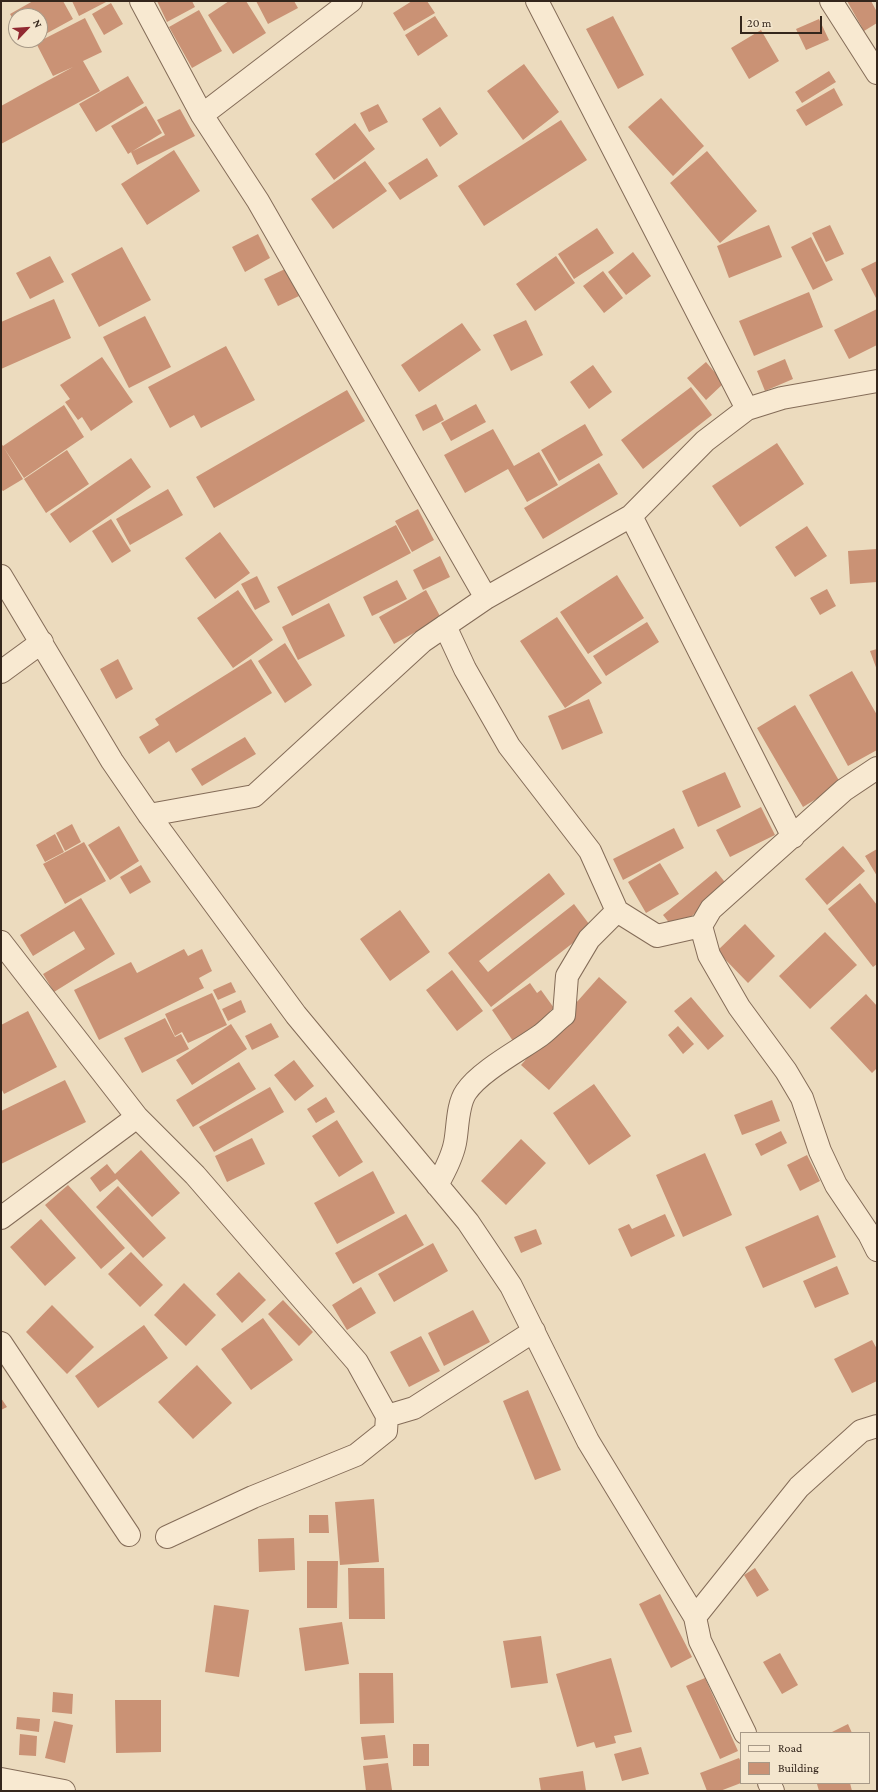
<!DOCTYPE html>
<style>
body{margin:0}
#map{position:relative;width:878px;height:1792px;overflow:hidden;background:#ecdbbe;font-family:"Crimson Pro",serif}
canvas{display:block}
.frame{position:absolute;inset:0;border:2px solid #34261c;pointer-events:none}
.legend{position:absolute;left:740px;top:1732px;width:130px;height:52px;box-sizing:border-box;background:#f4e6ce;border:1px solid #a79987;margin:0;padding:5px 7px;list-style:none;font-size:12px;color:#34261c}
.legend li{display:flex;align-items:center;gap:8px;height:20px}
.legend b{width:20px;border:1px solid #a79987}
.north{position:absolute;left:8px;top:8px;width:40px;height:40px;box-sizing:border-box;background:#f4e6ce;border:1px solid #a79987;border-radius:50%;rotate:65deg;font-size:11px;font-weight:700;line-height:16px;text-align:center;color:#34261c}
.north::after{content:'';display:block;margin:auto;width:14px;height:18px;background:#912931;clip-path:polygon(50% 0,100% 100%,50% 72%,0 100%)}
.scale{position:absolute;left:740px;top:16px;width:82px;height:18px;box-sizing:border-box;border:2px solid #34261c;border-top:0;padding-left:5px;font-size:12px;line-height:14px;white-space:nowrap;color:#34261c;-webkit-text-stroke:3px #f4e6ce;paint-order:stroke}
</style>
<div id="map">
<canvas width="878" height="1792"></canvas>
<div class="frame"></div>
<ul class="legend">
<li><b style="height:5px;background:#f8e9d1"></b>Road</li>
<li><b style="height:11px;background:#ca9275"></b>Building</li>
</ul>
<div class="north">N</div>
<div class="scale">20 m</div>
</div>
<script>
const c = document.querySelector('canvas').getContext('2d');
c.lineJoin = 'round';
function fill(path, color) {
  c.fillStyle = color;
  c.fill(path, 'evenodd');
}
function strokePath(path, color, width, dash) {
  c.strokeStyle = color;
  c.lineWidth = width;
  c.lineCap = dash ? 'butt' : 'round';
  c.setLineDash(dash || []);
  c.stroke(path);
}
const building = new Path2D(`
 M33,1H63L73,19L40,37V16H16V24L10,14Z
 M72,1H108L79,16Z
 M157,1H192L195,7L167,22Z
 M229,1H246L266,33L233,54L208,15Z
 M256,1H294L298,8L268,24Z
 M412,1H427L435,13L404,31L393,13Z
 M847,1H871L877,12V23L864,31Z
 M111,3L123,24L104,35L92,14Z
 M199,10L222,51L192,68L169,27Z
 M435,16L448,36L418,56L405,35Z
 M613,16L644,75L618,89L586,29Z
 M85,18L102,52L83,61L100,91L1,144V106L73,67L53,76L36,43Z
 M819,19L829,40L806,50L796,29Z
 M761,30L779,61L749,79L731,48Z
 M524,64L559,112L523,140L487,91Z
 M829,71L836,82L802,103L795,92Z
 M128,76L144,103L96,132L79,104Z
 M834,88L843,105L806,126L796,110Z
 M661,98L704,146L673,176L628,127Z
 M378,104L388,122L369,132L360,113Z
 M146,106L162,133L128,154L111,126Z
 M440,107L458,134L440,147L422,119Z
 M180,109L195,136L137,165L131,152L165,135L157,120Z
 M561,120L587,160L484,226L458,186Z
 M355,123L375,149L334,180L315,154Z
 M174,150L200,191L147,225L121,184Z
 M707,151L757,211L720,243L670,183Z
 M427,158L438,176L400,200L388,183Z
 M365,161L387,191L333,229L311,199Z
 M769,225L782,257L729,278L717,246Z
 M830,225L844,254L826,262L812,233Z
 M597,228L614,253L574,279L558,254Z
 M258,234L270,258L245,272L232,247Z
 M811,237L833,280L813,290L791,247Z
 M122,247L151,300L99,327L71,274Z
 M633,252L651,276L626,295L608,272Z
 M50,256L64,282L30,299L16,273Z
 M556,256L575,283L535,311L516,284Z
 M877,261V297L876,298L861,269Z
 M285,269L299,296L278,306L264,279Z
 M603,271L623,298L604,313L583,286Z
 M809,292L823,327L754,356L739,321Z
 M54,299L71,338L1,369V322Z
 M877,309V345L849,359L834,330Z
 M145,316L171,367L129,388L103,337Z
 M526,320L543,355L511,371L493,335Z
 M462,323L481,350L419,392L401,365Z
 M226,346L255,400L201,428L194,415L170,428L148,387Z
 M102,357L133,402L91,431L82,417L78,420L65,402L70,399L60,385Z
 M785,359L793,379L765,391L757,371Z
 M706,362L724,383L706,400L687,378Z
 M593,365L612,392L589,409L570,382Z
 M691,387L712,415L643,469L621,440Z
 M347,390L365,421L214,508L196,477Z
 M436,404L444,420L423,431L415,415Z
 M476,404L486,422L451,441L441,423Z
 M64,405L84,437L24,478L4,448L23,479L3,491L1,489V443L3,446Z
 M585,424L603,455L559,481L541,450Z
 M493,429L514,466L539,452L558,485L527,502L508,469L465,493L444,455Z
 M777,443L804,484L740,527L712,486Z
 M67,450L89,484L46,513L24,479Z
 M131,458L151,487L70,543L50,514Z
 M599,463L618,494L543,539L524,508Z
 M168,489L183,515L130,545L116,519Z
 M418,509L434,540L412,552L395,521Z
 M111,519L131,551L112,563L92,531Z
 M396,525L411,553L292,616L277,587Z
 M807,526L827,556L795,577L775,547Z
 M220,532L250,573L215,599L185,558Z
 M877,549V582L850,584L848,551Z
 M440,556L450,577L423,590L413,570Z
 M617,575L644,618L588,654L560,612Z
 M257,576L270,602L255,610L241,584Z
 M397,580L407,599L372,616L363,597Z
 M827,589L836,606L820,615L810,598Z
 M238,590L273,640L233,668L197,618Z
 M426,590L441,618L394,644L379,617Z
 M329,603L345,636L298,660L282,627Z
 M557,617L602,683L565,708L520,641Z
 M647,622L659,642L606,676L593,656Z
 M285,643L312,685L285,703L258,661Z
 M877,649V670L870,651Z
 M118,659L133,689L116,699L100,669Z
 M251,659L272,693L176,753L169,741L149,754L139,737L159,725L155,719Z
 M852,671L877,715V750L848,766L809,695Z
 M589,699L603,733L562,750L548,716Z
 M795,705L841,784L803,807L757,728Z
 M245,737L256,754L202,786L191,769Z
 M725,772L741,807L698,827L682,791Z
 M761,807L775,835L730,857L716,830Z
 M72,824L81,842L65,851L56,833Z
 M119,826L139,861L110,880L88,845Z
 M674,828L684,848L623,880L613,859Z
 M55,834L64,852L45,862L36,845Z
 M84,842L106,881L65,904L43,864Z
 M843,846L865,871L827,905L805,879Z
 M877,849V876L865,856Z
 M660,863L679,894L646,913L628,882Z
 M141,865L151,882L130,894L120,877Z
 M716,871L728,886L675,930L663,915Z
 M549,873L565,894L479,961L488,972L574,904L592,928L491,1007L448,953Z
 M860,883L877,905V964L873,967L828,909Z
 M81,898L115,954L54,992L43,974L85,949L74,931L33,956L20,935Z
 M400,910L430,952L390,981L360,939Z
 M745,924L775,956L748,983L717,951Z
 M825,932L857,965L810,1009L779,976Z
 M184,949L188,956L202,949L212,971L199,978L204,988L99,1040L74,990L131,962L137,973Z
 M452,970L483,1011L457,1031L426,990Z
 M599,977L627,1002L549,1090L521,1065Z
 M231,982L236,992L218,1000L213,990Z
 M530,983L537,993L541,990L554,1008L550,1011L556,1019L517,1047L492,1010Z
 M212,993L227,1025L188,1043L182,1032L175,1036L165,1014Z
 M866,994L877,1006V1068L872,1073L830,1028Z
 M691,997L724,1036L708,1050L674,1011Z
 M241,1000L246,1012L228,1021L222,1009Z
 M28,1011L57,1067L4,1094L1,1088V1025Z
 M165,1018L175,1037L181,1034L189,1049L142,1073L124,1038Z
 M271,1023L279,1037L252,1050L245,1036Z
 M231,1024L247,1049L192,1085L176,1060Z
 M678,1026L694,1044L683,1054L668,1035Z
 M294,1060L314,1086L295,1101L274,1075Z
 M239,1062L256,1089L193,1127L176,1100Z
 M65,1080L86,1122L1,1164V1111Z
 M594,1084L631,1136L589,1165L553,1113Z
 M270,1087L284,1112L214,1152L199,1127Z
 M326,1097L335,1112L316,1123L307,1109Z
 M772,1100L780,1121L742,1135L734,1115Z
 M337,1120L363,1162L339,1177L312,1136Z
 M781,1131L787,1143L761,1156L755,1144Z
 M252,1138L265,1164L227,1182L215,1156Z
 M521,1139L546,1163L506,1205L481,1181Z
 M141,1150L180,1193L152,1217L117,1179L100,1192L90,1178L107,1164L115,1174Z
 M705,1153L732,1215L683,1237L656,1175Z
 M807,1155L820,1181L800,1191L787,1165Z
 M373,1171L395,1213L337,1244L314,1203Z
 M68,1185L125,1248L101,1269L45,1205Z
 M118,1186L166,1238L143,1258L96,1207Z
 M406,1214L424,1245L353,1284L335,1253Z
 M665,1214L675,1236L631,1257L618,1229L629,1224L632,1229Z
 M818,1215L836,1257L763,1288L745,1247Z
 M41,1219L76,1258L45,1286L10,1247Z
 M536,1229L542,1244L521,1253L514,1237Z
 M433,1243L448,1271L394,1302L378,1274Z
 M131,1252L163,1285L140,1307L108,1274Z
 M837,1266L849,1294L815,1308L803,1281Z
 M239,1272L266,1300L242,1323L216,1294Z
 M184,1283L216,1315L186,1346L154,1315Z
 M361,1287L376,1313L347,1330L332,1305Z
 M283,1300L313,1332L299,1346L268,1314Z
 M52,1305L94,1347L67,1374L26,1332Z
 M473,1310L490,1342L444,1366L428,1333Z
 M263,1318L293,1360L251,1390L221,1349Z
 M144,1325L168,1358L98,1408L75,1376Z
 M421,1336L440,1371L409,1387L390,1352Z
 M872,1340L877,1349V1381L852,1393L834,1359Z
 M197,1365L232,1403L193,1439L158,1402Z
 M528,1390L561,1470L535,1480L503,1401Z
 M1,1398L7,1407L1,1410Z
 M374,1499L379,1562L340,1565L335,1502Z
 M309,1515H328L329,1533H309Z
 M294,1538L295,1570L259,1572L258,1539Z
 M307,1561H338L337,1608H307Z
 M348,1568H384L385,1619H349Z
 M755,1568L769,1590L757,1597L744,1575Z
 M660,1594L692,1657L671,1668L639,1604Z
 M214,1605L249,1610L239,1677L205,1672Z
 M342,1622L349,1664L305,1671L299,1628Z
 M541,1636L548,1683L511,1688L503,1641Z
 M780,1653L798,1685L782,1694L763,1662Z
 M611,1658L632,1732L614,1736L616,1743L596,1748L594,1742L577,1747L556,1674Z
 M359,1673H393L394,1723L360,1724Z
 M705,1678L738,1751L720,1759L686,1686Z
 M53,1692L73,1694L72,1714L52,1712Z
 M115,1700H161V1752L116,1753Z
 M17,1717L40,1719L39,1732L16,1729Z
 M54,1721L73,1725L65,1763L45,1758Z
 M848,1724L852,1733H830Z
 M20,1734L37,1736L36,1756L19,1755Z
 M385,1735L388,1758L364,1760L361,1737Z
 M413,1744H429V1766H413Z
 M641,1747L649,1774L622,1781L614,1754Z
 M739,1758L741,1762V1783L720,1791H707L700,1773Z
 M388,1763L392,1790L366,1791L363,1766Z
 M583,1771L586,1791H541L539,1778Z
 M821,1783H850L852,1791H819L817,1784Z`);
const minor = new Path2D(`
 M141,1L202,115L258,201L486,598
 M537,1L747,409
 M831,1L877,73
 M202,115L351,1
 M631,516L793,837
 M1,576L112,761L149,815L296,1015L468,1222L511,1286L588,1441L695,1617L700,1641L745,1733
 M445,626L465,669L509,746L590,851L617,911L657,936L701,926
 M1,672L42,642
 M877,768L844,790L711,909L701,926L709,955L739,1007L786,1071L802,1098L820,1151L836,1185L869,1234L877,1250
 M149,815L254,796L423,641L486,598L631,516L705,441L747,409L782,398L877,381
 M1,942L137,1117L195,1175L357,1362L387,1416L414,1408L534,1331
 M437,1185C445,1171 452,1158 455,1143C458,1128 457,1105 466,1092C480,1071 520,1050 541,1035C549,1029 556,1021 564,1015L567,976L589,939L617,911
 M1,1218L137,1117
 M1,1343L129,1535
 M167,1537L253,1497L356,1455L386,1431L387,1416
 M695,1617L799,1487L861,1431L877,1426
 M1,1779L64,1791
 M769,1783L773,1791`);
fill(building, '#ca9275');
strokePath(minor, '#846c58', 24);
strokePath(minor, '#f8e9d1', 22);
</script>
